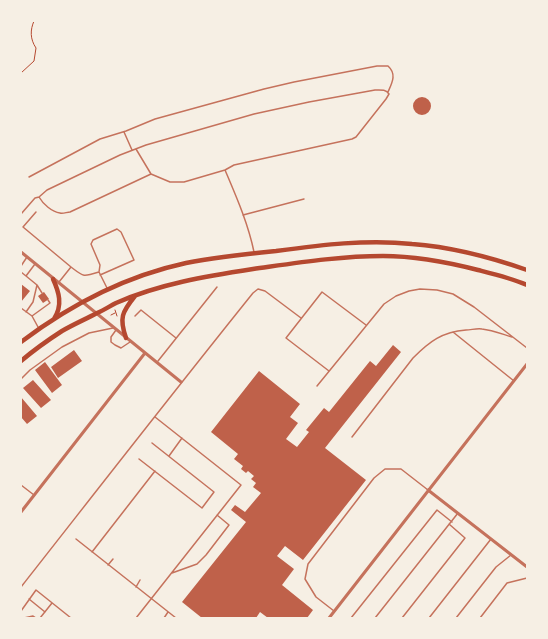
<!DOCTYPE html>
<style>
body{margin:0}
#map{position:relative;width:548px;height:639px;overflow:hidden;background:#f6efe4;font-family:Commissioner,sans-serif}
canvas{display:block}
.frame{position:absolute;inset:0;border:22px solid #f6efe4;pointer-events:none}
</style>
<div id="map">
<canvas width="548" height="639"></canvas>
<div class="frame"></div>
</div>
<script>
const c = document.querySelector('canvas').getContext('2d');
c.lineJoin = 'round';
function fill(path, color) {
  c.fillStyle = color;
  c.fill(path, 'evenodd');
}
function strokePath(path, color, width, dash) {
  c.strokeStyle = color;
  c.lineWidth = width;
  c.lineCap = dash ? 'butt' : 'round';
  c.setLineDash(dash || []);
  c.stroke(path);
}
const building = new Path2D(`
 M413 106a9 9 0 1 1 18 0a9 9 0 1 1-18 0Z
 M21,284L30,291L21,302Z
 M44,292L49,299L43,303L38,296Z
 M393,345L401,352L325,448L366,480L303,560L285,546L277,556L294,569L282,585L313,610L307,618H268L260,612L256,618H202L182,602L246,522L231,510L235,505L245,512L261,493L253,487L256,483L251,479L254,476L248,471L246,473L241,469L243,466L234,459L238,454L211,432L259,371L300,404L290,417L298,423L286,439L297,447L309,432L306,430L324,408L329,412L370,361L376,366Z
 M74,350L82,361L58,378L51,367Z
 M45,362L62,385L52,393L35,370Z
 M33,380L51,400L41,408L23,388Z
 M21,397L37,416L27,424L21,417Z`);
const path = new Path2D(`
 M21,73L34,61L36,48C30,39 30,30 34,21
 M115,310L117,316
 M111,315L115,313`);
const service = new Path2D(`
 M124,132L132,150
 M136,149L151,174
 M225,170L234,165L352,139L356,137L386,99L389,94C386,89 380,90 375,90L309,102L254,114L146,145L120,155L47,190L39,197C43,204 52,212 60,213C63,214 67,212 70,212L151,174L170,182H184L225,170C236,196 248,223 254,252
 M29,177L100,139L126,131L155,119L264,89L294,82L377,66H388C397,74 392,83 388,92
 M36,212L23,227L71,267L59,282
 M21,214L35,198L39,197
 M243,215L304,199
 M35,264L26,276L37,285L42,293
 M21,266L27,257
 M71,267C84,277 83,277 99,272L107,288
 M21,272L26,276
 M99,272L100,265L91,244L93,240L117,229L121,232L134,260L100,275
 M21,308L32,316L38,327
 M26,312L33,302L37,285
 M32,316L50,303L48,300
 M135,316L141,310L176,338
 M116,330L111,337V342L115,345L121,348L130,342
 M453,332L514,381
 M158,361L217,287
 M329,371L286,338L322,292L366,325
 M21,379L30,370L62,347L89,333L113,328
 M317,386L384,304L396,296L409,291L420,289L437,290L453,294L474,307L527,348
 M352,437L413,358C430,341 442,332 466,330C471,330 477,328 482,329C492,330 502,334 512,337
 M169,456L182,438
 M139,459L202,508L214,492L152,443
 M21,485L34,495
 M76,539L176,618
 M92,552L155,471
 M108,565L113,559
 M172,573L197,564L206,555L229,525L217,515
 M21,587C98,489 175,390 253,293L258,289L265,291L301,318
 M136,587L140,580
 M29,599L45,612
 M21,611L36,590L71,618
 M334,611L316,597L305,579L308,564L374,478L385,469H401L428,490
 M24,618L33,616L36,618
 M40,618L52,603
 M136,618L241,485L155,417
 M164,618L168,612
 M351,618L437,510L452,522
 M375,618L458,513
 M402,618L465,538L449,524
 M429,618L491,539
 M456,618L496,567L511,555
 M480,618L507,583L527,578`);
const minor = new Path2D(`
 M21,252L181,382
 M428,490L527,567
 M21,512L145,353
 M329,618L527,364`);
const primary = new Path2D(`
 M53,279C59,292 63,305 54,319
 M126,338C119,318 122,312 135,296
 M21,342C70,305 126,276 186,263C216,257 246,254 276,251C321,245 367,239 412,244C452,247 490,257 527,270
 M21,361C34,350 48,340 62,331C74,324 86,319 97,313C104,310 110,306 116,303C159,284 207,276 253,269C296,263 339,256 383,256C415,256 447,262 478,270C494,274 511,278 527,285`);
fill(building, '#bf614a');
strokePath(path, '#b5482f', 1);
strokePath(service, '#c5725c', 1.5);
strokePath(minor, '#c5725c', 3);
strokePath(primary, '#b5482f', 4.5);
</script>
